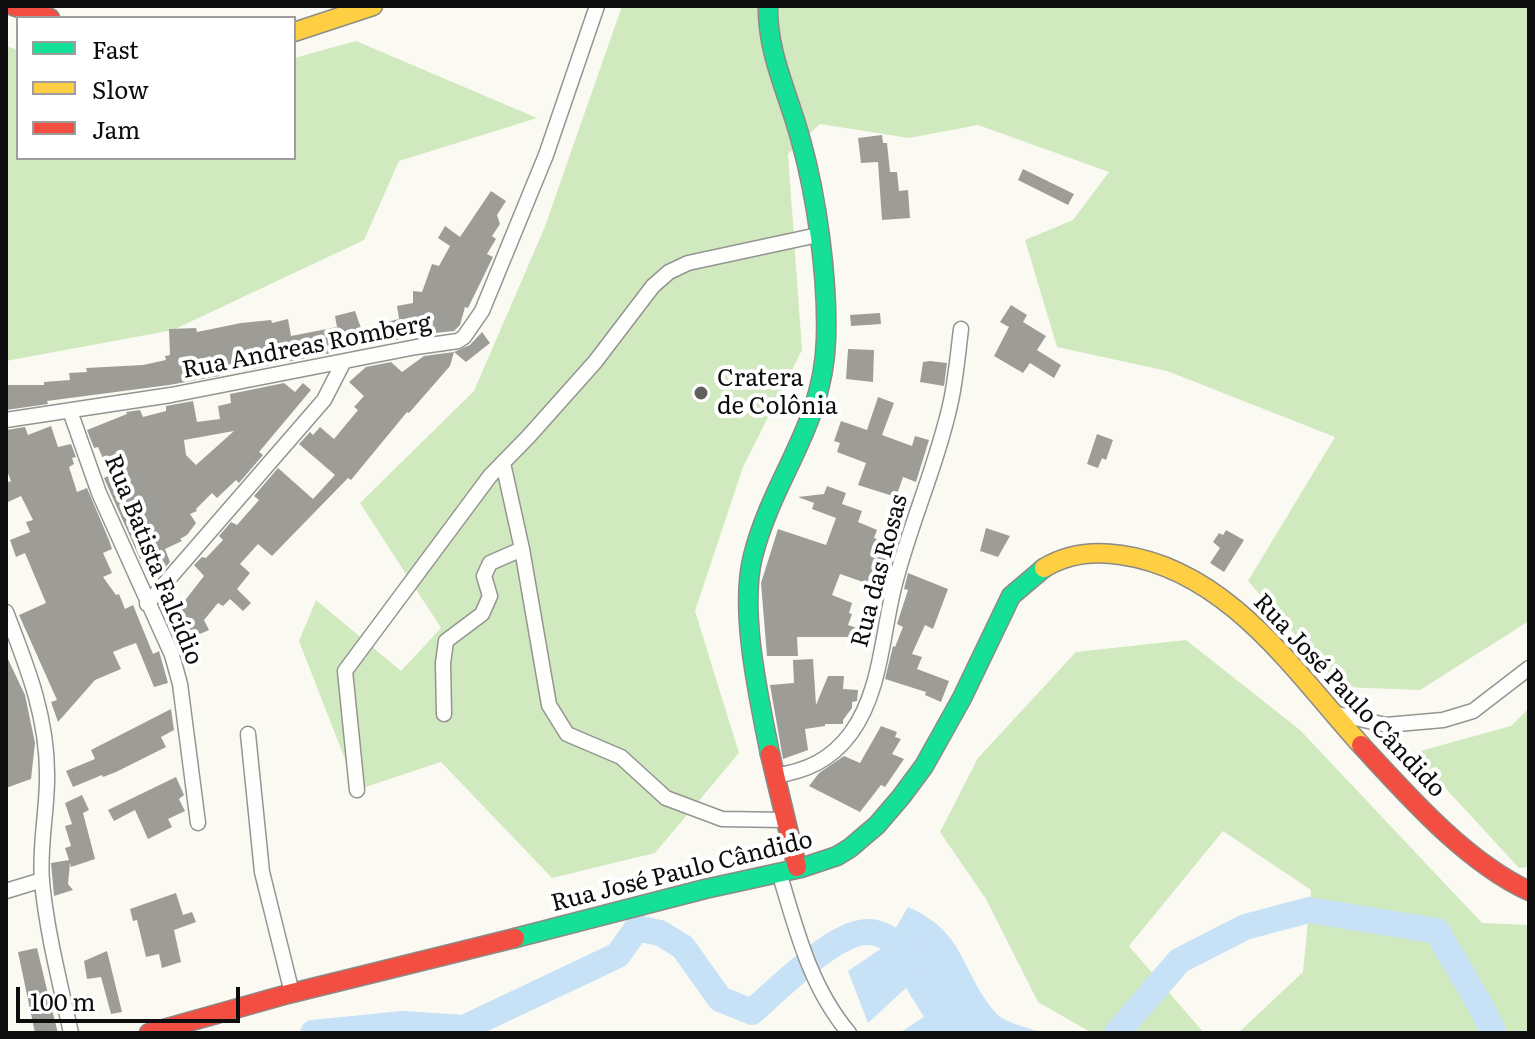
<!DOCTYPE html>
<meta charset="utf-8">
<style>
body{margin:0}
#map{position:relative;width:1535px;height:1039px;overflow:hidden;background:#fbfaf2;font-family:Literata,serif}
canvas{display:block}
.frame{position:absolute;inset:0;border:8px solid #0d0d0d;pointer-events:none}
.legend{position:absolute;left:16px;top:16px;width:280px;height:144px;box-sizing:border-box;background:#fff;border:2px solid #9e9e9e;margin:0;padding:10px 14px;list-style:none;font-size:24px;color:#0d0d0d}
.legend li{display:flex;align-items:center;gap:16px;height:40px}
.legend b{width:40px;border:2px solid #9e9e9e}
.scale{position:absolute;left:16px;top:987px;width:224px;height:36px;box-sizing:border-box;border:4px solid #0d0d0d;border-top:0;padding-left:10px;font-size:24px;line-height:28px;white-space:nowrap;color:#0d0d0d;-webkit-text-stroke:6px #fff;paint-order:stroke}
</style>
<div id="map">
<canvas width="1535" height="1039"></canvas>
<div class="frame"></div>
<ul class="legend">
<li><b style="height:10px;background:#16e098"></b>Fast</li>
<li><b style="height:10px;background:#ffcf43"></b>Slow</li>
<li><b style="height:10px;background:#f24e42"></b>Jam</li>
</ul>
<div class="scale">100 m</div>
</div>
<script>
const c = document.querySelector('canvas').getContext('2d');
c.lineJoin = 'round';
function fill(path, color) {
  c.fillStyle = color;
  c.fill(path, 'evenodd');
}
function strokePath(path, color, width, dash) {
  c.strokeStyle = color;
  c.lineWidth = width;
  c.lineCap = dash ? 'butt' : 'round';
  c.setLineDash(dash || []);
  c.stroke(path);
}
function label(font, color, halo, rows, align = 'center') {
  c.font = font + ' Literata,serif';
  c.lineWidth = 8;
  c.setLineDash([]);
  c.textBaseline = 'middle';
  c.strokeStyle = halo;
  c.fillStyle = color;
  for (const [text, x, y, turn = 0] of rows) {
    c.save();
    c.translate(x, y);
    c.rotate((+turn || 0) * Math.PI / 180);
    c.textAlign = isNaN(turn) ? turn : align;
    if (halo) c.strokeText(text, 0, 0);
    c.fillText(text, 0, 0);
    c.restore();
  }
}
const forest = new Path2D(`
 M622,6H1529V621L1420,690L1341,687L1248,581L1335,437L1167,371L1057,347L1025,240L1073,220L1109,172L978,125L909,138L820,124L788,154L802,350L743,467L695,611L739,753L655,853L552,878L441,762L357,790L299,641L316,600L401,671L441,628L360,503L474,391L544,229Z
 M356,41L537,118L399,161L364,240L173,330L6,361V46L18,50V158H294V58Z
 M1186,640L1300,730L1482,923L1529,925V1033H1238L1303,972L1311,890L1223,831L1129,946L1204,1033H1092L1038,1002L986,899L940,832L978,758L1076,652Z
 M1529,708V867L1519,868L1413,753L1511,726Z`);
const water = new Path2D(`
 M908,907C968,933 960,974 998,1015C1006,1023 1026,1027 1037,1031V1033H899L924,1017L906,988L868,1023L848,971L885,946Z`);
const river = new Path2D(`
 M313,1033L403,1024L464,1028L618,955L637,928L660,933L683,947L720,999L752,1012C776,991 836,930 869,932C888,933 903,949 917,960
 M1117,1033L1179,961L1245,927L1309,910L1437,931L1484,1012L1494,1033`);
const building = new Path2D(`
 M882,135L883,143H887L890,172H897L899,191L908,190L910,218L882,220L878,162L861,163L858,138Z
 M1023,169L1074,194L1068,205L1018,180Z
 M491,191L506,201L497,215L500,224L492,236L496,239L487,254L493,257L468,308L465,307L460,325L454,331L424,334L242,371L241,368L218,373L219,376L169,385L47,401L48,404L6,410L7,385H44V382L70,380L69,373L87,372L86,368L143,365L166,360L165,356L170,355L169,329L196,328L197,332L241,323L271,320L272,323L288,319L291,336L337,327L335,316L355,311L361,328L399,319L397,306L413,303V291L422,292L432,264L439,266L450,246L438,238L445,226L460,237Z
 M1011,305L1027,315L1023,322L1046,336L1037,350L1061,365L1054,378L1030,363L1023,373L994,356L1009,327L1000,322Z
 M880,313L881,324L851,326L850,315Z
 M482,332L490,343L466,362L454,352L470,345Z
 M848,349L874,350L873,382L846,379Z
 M454,352L450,366L409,413L407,412L351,480L348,478L272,556L258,544L240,564L250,573L237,589L251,603L243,611L230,599L223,606L218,603L204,620L209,630L179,643L168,622L204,576L194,565L202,557L206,558L223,540L219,536L231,522L237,525L259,500L254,496L278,468L313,499L335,475L299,444L310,432L313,435L320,427L334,439L358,410L354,407L364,396L349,382L366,367L391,362L402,372L424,356Z
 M930,361L947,363L944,386L920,382L923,362Z
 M284,383L295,392L303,383L311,390L259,452L263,455L239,483L236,480L217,498L212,493L196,509L197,511L190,514L196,523L187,535L180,539L182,541L165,549L170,562L163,570L154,552L140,559L104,478L110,475L98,447L94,448L87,430L127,414L126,412L140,410L143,417L166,411V406L193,401L197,422L220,419L218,406L231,403L230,394ZM234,431L196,465L186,455L184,440Z
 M878,397L894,403L882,435L912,446L915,436L929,440L916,482L903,477L896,497L858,485L866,463L837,452L840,443L834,441L841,421L867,430Z
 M51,426L58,447L71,444L76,457L72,458L74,464L69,467L77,492L87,488L109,540L112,549L103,553L112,573L103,577L116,595L119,594L125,609L133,605L153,654L159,651L168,683L154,687L136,643L125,647L113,652L121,669L95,680L58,722L51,702L57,700L19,615L46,603L25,553L16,557L10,540L30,532L26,522L33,520L21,496L6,503V483L11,481L6,468V430L25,427L28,435Z
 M1097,434L1113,440L1106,460L1102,458L1098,468L1087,464Z
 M827,486L846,493L842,504L862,511L858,522L877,530L874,538L895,547L886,573L875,569L869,584L840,574L832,595L852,603L849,613L852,614L848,625L875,634L874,637H797L798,656H767L761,583L778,529L826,545L836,518L812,509L814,503L798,497L824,494Z
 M986,528L1010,536L998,557L980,551Z
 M1226,530L1244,540L1224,572L1210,563L1220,548L1213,542L1219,533L1223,535Z
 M908,573L948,589L933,629L925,625L912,654L922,657L917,669L949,681L941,702L925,695L926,692L885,679L893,646L895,647L903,627L897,624L908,590L904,589Z
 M6,655L25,695L35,743L31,779L6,788Z
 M813,659L816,705L828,676H844L843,689L858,690L857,701L852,702V708L843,720V724H825V726L805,729L808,750L783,759L770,685L794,683L793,660Z
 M171,709L174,730L161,737L166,747L116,772L103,777L102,775L73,787L66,771L95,759L91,750Z
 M881,726L897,732L895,737L901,739L892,754L904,759L885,787L881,785L860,812L809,786L819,773L844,756L860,763Z
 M176,777L184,795L179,799L185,811L168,819L172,827L148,839L135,810L114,821L108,810Z
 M82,795L89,810L83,813L95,859L71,867L70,863L68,884L73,890L54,896L51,863L69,860L65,848L71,846L65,826L72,824L65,803Z
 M176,893L183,915L192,912L196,922L174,930L181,962L162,968L159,954L146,957L137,920L133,921L130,909Z
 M37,948L48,994L58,1033H35L18,952Z
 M107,951L122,1012L111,1014L101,977L87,979L84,961Z`);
const street = new Path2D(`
 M70,411L99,493L172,655L180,684L198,823
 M6,420L171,395L416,347L458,341L464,337L482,311L546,155L597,6
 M503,463L522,549
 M147,604L324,400L343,363
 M6,612C27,666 48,718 47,778C47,812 39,848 42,882C47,933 60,983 71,1033
 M1333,713L1386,725L1443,720L1473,711L1529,668
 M444,714L443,663L446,641L482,614L490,596L484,576L490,563L522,549L549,705L567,734L621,757L666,798L722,819L784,820
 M248,734L262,872L292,993
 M774,776C807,771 831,760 851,733C883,689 882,627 897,576C913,517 938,461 951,401C956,377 958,353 961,329
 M357,790L345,671L490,476L529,436L595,362L653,286L669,272L688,263L818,235
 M779,872C796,929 810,987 849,1033
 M6,891L42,880`);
const fast = new Path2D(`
 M768,6C767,54 789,95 801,141C817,198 828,279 826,339C824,425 773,477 753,556C739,611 759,698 770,754
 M515,938L705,889L801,868L837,856L850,848L877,825L901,797L924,766L962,698L1011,596L1044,568`);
const slow = new Path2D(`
 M294,32L373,6
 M1044,568C1067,554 1095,551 1121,555C1228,570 1294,671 1361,745`);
const jam = new Path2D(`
 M13,6L50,18
 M1361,745C1408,796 1466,862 1529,891
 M770,754L797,867
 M149,1033L288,994L515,938`);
const markers = [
 [701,393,8,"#60605d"]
];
const streetNames = [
 ["Rua Andreas Romberg",307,347,-11],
 ["Rua Batista Falcídio",153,560,68],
 ["Rua das Rosas",880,571,-75],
 ["Rua José Paulo Cândido",1349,696,47],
 ["Rua José Paulo Cândido",682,872,-14]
];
const poiNames = [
 ["Cratera",717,379],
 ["de Colônia",717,407]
];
fill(forest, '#d1e9bf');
fill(water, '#c7e1f6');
strokePath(river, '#c7e1f6', 26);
fill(building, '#9e9c97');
strokePath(street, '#949490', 17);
strokePath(fast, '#8b8a87', 21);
strokePath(slow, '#8b8a87', 21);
strokePath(jam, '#8b8a87', 21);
strokePath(street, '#fefefd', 14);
strokePath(fast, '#16e098', 18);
strokePath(slow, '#ffcf43', 18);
strokePath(jam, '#f24e42', 18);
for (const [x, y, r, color] of markers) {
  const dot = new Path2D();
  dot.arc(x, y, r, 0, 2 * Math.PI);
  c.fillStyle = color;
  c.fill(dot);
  strokePath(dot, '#fff', 3);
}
label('24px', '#0d0d0d', '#fff', streetNames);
label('24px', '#0d0d0d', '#fff', poiNames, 'left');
</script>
